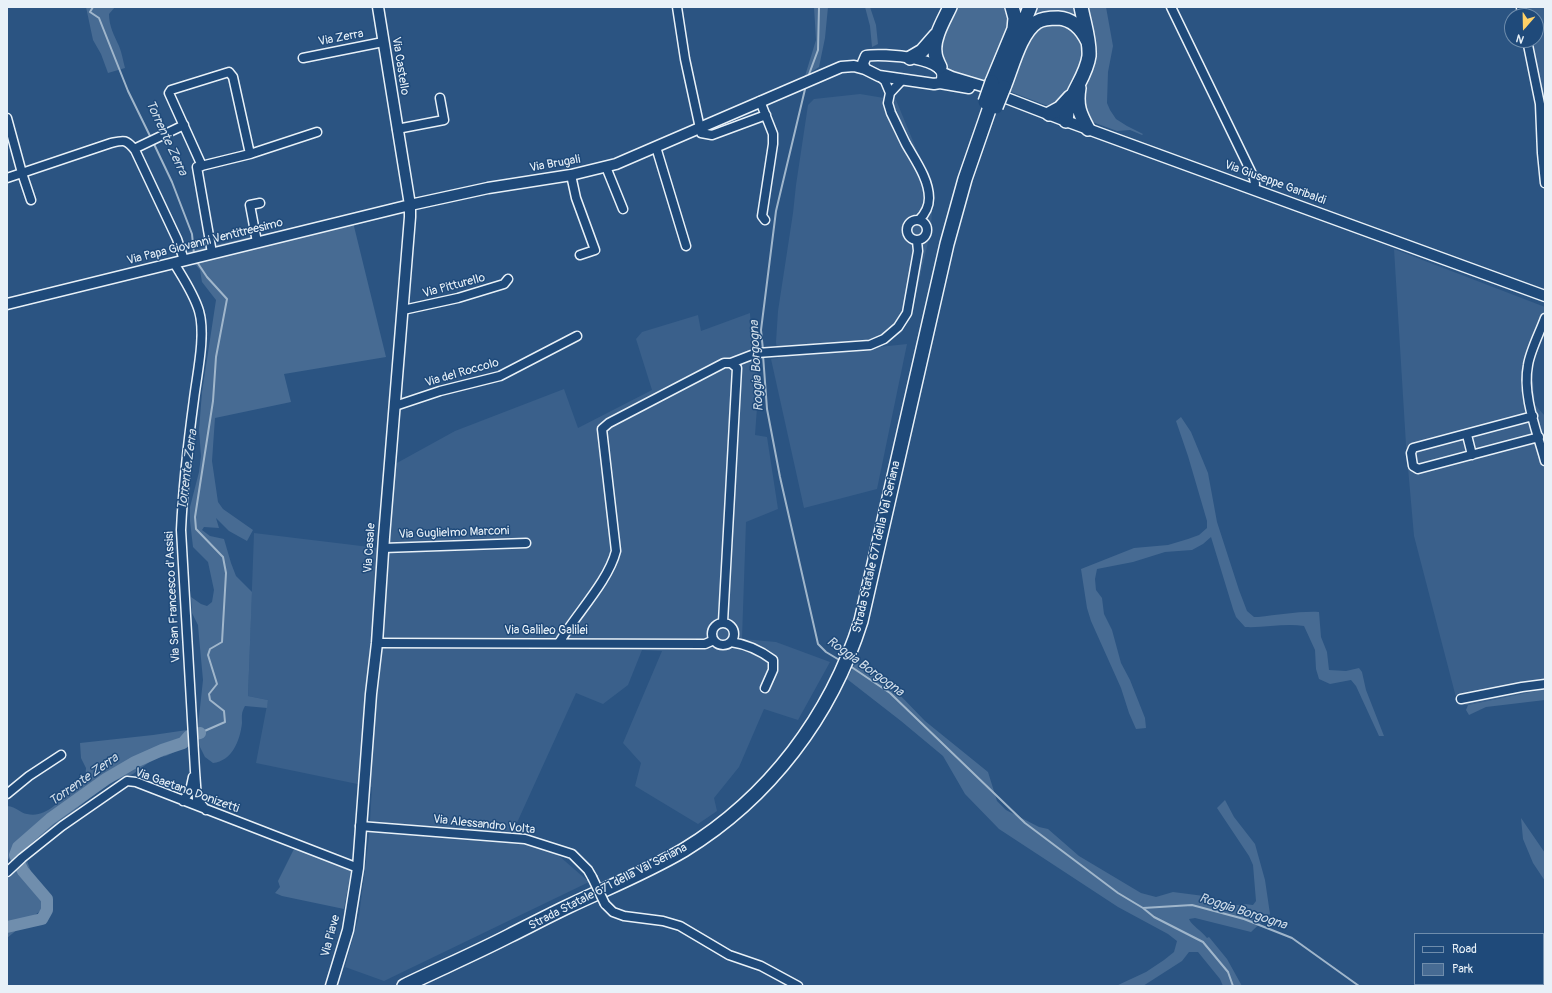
<!DOCTYPE html>
<style>
body{margin:0}
#map{position:relative;width:1552px;height:993px;overflow:hidden;background:#2b5482;font-family:Pangolin,sans-serif}
canvas{display:block}
.frame{position:absolute;inset:0;border:8px solid #e8f1f8;pointer-events:none}
.legend{position:absolute;left:1414px;top:933px;width:130px;height:52px;box-sizing:border-box;background:#1f4a7a;border:1px solid #6f8dac;margin:0;padding:5px 7px;list-style:none;font-size:12px;color:#e8f1f8}
.legend li{display:flex;align-items:center;gap:8px;height:20px}
.legend b{width:20px;border:1px solid #6f8dac}
.north{position:absolute;left:1504px;top:8px;width:40px;height:40px;box-sizing:border-box;background:#1f4a7a;border:1px solid #6f8dac;border-radius:50%;rotate:200deg;font-size:11px;font-weight:700;line-height:16px;text-align:center;color:#e8f1f8}
.north::after{content:'';display:block;margin:auto;width:14px;height:18px;background:#ffd166;clip-path:polygon(50% 0,100% 100%,50% 72%,0 100%)}
</style>
<div id="map">
<canvas width="1552" height="993"></canvas>
<div class="frame"></div>
<ul class="legend">
<li><b style="height:5px;background:#1f4a7a"></b>Road</li>
<li><b style="height:11px;background:#476b93"></b>Park</li>
</ul>
<div class="north">N</div>
</div>
<script>
const c = document.querySelector('canvas').getContext('2d');
c.lineJoin = 'round';
function fill(path, color) {
  c.fillStyle = color;
  c.fill(path, 'evenodd');
}
function strokePath(path, color, width, dash) {
  c.strokeStyle = color;
  c.lineWidth = width;
  c.lineCap = dash ? 'butt' : 'round';
  c.setLineDash(dash || []);
  c.stroke(path);
}
function label(font, color, halo, rows, align = 'center') {
  c.font = font + ' Pangolin,sans-serif';
  c.lineWidth = 3;
  c.setLineDash([]);
  c.textBaseline = 'middle';
  c.strokeStyle = halo;
  c.fillStyle = color;
  for (const [text, x, y, turn = 0] of rows) {
    c.save();
    c.translate(x, y);
    c.rotate((+turn || 0) * Math.PI / 180);
    c.textAlign = isNaN(turn) ? turn : align;
    if (halo) c.strokeText(text, 0, 0);
    c.fillText(text, 0, 0);
    c.restore();
  }
}
const built = new Path2D(`
 M1524,7H1545V179L1528,40H1536V16H1525Z
 M860,94L896,100L933,189L931,229L911,316L901,333L879,347L907,344L877,489L804,508L771,359L778,358L776,342L778,311L793,213L796,185L808,105L814,99Z
 M1394,249L1545,307V332L1532,365L1535,405L1545,416V689L1468,705H1458L1414,536L1406,445Z
 M750,313L752,345L759,381L755,435L767,437L778,509L746,522L742,639L776,642L830,662L798,720L764,709L739,767L714,798L717,811L698,824L635,786L641,763L623,743L662,651L642,650L628,685L603,704L576,693L515,827L558,855L589,882L384,981L345,967L359,916L369,837L372,787L256,763L268,700L248,696L254,533L378,548L386,469L455,431L564,389L578,428L652,390L636,339L642,332L698,315L701,331Z`);
const green = new Path2D(`
 M86,7H115L109,14C109,26 114,35 119,46C122,53 123,61 125,68L108,73L101,54L93,40Z
 M814,7H828L825,38L819,67L805,76L816,40Z
 M865,7H870L876,25L878,44L872,47L870,26Z
 M954,7H1007L1009,19L1006,31L986,85C975,80 954,75 945,68C929,57 948,21 954,7Z
 M1036,7H1076L1078,21H1030Z
 M1083,7H1106L1113,46L1108,72L1107,103L1110,110L1116,119L1127,126L1143,134L1142,135L1130,130L1117,131L1095,123L1087,118L1083,112L1084,85L1094,60L1096,48L1093,35Z
 M1051,21L1076,30C1078,35 1083,41 1084,47C1087,67 1068,91 1057,106H1048L1006,90L1029,31Z
 M351,214L386,357L284,374L291,402L215,418L212,461L218,502L223,509L253,530L247,541L229,531L216,518L219,528L204,527L202,530L210,536L224,539L231,563L236,576L252,592L248,696L268,700L267,708L245,706C241,713 242,716 242,723C240,741 232,761 213,763L205,757L198,743V726L203,680L199,637L198,625L192,613L191,597L201,604L207,606L212,602L214,590L208,562L193,547L190,521V507L199,472L201,456L199,430L202,392L216,300L202,282L200,270L185,252Z
 M1181,417L1191,432L1208,473L1217,522L1239,590L1247,611L1254,617H1258C1279,615 1299,611 1319,612L1321,637L1327,652L1329,670L1346,671L1359,668L1362,672L1366,690L1384,736H1379L1356,686L1351,680L1330,684L1319,679L1316,669L1315,650L1304,626C1285,623 1265,628 1245,627L1236,617L1233,609L1211,537L1203,544L1192,550L1165,552L1133,562L1097,569L1095,579L1096,590L1102,598L1104,614L1112,630L1121,663L1130,680L1145,718L1146,728L1136,729L1129,713L1121,688L1091,621L1087,608L1081,569L1134,548L1168,545L1188,539L1199,535L1207,528V521L1188,456L1176,421Z
 M856,662L878,675L896,691L925,721L988,772L997,801L1006,810L1039,827L1048,829L1079,856L1141,893L1156,897L1173,892L1204,896L1220,908L1244,904L1253,905L1256,901L1253,865L1249,856L1217,808L1225,800L1234,817L1255,844L1265,880L1270,914L1251,932L1195,918L1189,919C1191,925 1202,931 1207,938L1209,937L1227,959L1242,986H1223L1220,979L1198,952H1189L1182,961L1143,986H1116L1146,972L1164,960L1174,952L1177,941L1168,934L1118,907L999,829L965,794L943,756L901,721L847,679Z
 M1545,689V700L1486,707L1469,715L1466,710L1468,705Z
 M187,730L189,745L166,756L155,758L133,774L105,784L72,813L22,851L26,858L43,905L40,911L7,938V875L16,867L7,857V806C17,807 20,813 27,814C46,818 58,802 70,791C74,787 80,783 85,780L86,768L81,758L80,743L153,735Z
 M1521,818L1545,853V881L1533,863L1523,839Z
 M295,847L349,868L351,871L344,909L282,896L275,893L280,887L278,881Z`);
const stream = new Path2D(`
 M93,7L90,12L99,18L128,91L151,138
 M808,77L818,50L819,7
 M153,142L172,182L192,234L194,254
 M197,262L207,277L227,299L216,357L213,401L195,517L196,529L223,557L226,573L222,642L210,649L208,655L217,684L209,694L210,700L224,711L225,722L200,733
 M763,350L761,330L776,211L806,85
 M763,355L767,409L780,477L818,644L826,652L841,661
 M850,666L890,693L1025,823L1118,893L1143,908L1192,905L1244,919L1292,938L1359,986
 M1143,908L1154,917L1203,942L1228,972L1233,986`);
const river = new Path2D(`
 M7,927L42,919L47,910V899L23,871L15,855L18,847L50,819L106,779L135,762L162,750L183,743L189,736L200,733`);
const minor = new Path2D(`
 M677,7L685,59L701,133L712,135L766,115
 M1171,7L1254,178L1255,184L1254,190
 M1521,7L1522,16
 M1527,40L1540,104L1542,153L1545,183
 M303,58L383,42
 M879,76L885,81L890,93L903,79
 M890,93L888,103L891,113C896,123 901,134 906,144C915,160 929,179 929,198C929,207 925,214 919,220
 M760,101L773,134V144L762,216L765,220
 M7,118L22,173L31,200
 M397,129L444,120L440,98
 M656,147L686,246
 M134,149L184,125
 M202,166L169,93L171,90L229,72L233,77L250,154
 M606,167L623,209
 M571,175L576,198L595,250L580,255
 M7,178L111,143C124,140 126,139 135,150L177,239L184,260
 M907 230a10 10 0 1 1 20 0a10 10 0 1 1-20 0Z
 M257,242L250,205L260,203
 M212,253L197,167L250,154L317,132
 M174,263C183,278 194,294 199,311C206,335 197,374 194,399C188,443 183,486 181,530L195,771L197,799L206,810
 M403,310L458,298L504,284L508,279
 M1545,318C1540,332 1530,351 1528,365C1522,396 1537,431 1545,461
 M731,363L757,353L870,345L884,339L898,327L907,313L918,251L917,241
 M395,406L440,391L500,376L577,336
 M1533,416L1413,448L1411,453L1413,466L1418,469L1539,437
 M1467,435L1472,455
 M383,548L526,543
 M712 634a11 11 0 1 1 22 0a11 11 0 1 1-22 0Z
 M731,642C745,644 761,651 773,660V670L765,688
 M377,643L705,644L714,640
 M559,643C576,614 608,582 616,551L602,429L609,423L724,363H731L737,368L723,622
 M1461,699L1522,687L1545,684
 M7,794L29,776L61,755
 M183,801L190,791L193,777
 M360,826L525,839L572,854L588,870L592,877
 M7,872L22,858L62,826L127,781L136,782L358,868
 M605,904L613,912L624,916L663,921L680,926L729,955L761,966L798,986`);
const tertiary = new Path2D(`
 M943,73L952,77L982,86L996,94L1066,121L1545,296
 M940,83L969,88
 M7,304L410,205L488,188L571,175L616,164L841,67L854,66L865,69L879,76L934,84L940,83C958,57 880,53 866,56L863,63L865,69
 M331,986L348,930L358,868L371,694L377,643L384,537L410,217V205L378,7`);
const trunk = new Path2D(`
 M1018,37L1030,7
 M910,58L922,51L936,35
 M940,67C938,63 935,57 935,52C933,38 944,20 950,7
 M992,82L1014,29L1015,18L1012,7
 M1004,87C1012,68 1020,33 1037,22C1043,18 1052,18 1058,18C1073,19 1082,29 1088,42
 M1079,88C1076,106 1080,114 1088,129
 M1049,114L1060,108L1070,97
 M1066,121C1067,95 1086,79 1089,56C1090,40 1084,23 1081,7
 M404,986C439,969 474,954 509,936C529,926 548,916 569,906C607,888 647,872 684,850C769,798 831,716 861,621L947,244L965,179L991,104`);
const minorBridge = new Path2D(`
 M592,877L605,904`);
const trunkBridge = new Path2D(`
 M985,102L992,82
 M996,107L1004,87`);
const streetNames = [
 ["Via Zerra",341,38,-11],
 ["Via Castello",400,66,81],
 ["Via Brugali",555,164,-10],
 ["Via Giuseppe Garibaldi",1275,183,20],
 ["Via Papa Giovanni Ventitreesimo",205,242,-14],
 ["Via Pitturello",454,286,-15],
 ["Via del Roccolo",462,373,-16],
 ["Via Guglielmo Marconi",454,533,-2],
 ["Strada Statale 671 della Val Seriana",877,547,-77],
 ["Via Casale",370,548,-86],
 ["Via San Francesco d'Assisi",173,597,-93],
 ["Via Galileo Galilei",546,631],
 ["Via Gaetano Donizetti",187,791,20],
 ["Via Alessandro Volta",484,825,6],
 ["Strada Statale 671 della Val Seriana",608,887,-27],
 ["Via Piave",331,936,-75]
];
const waterNames = [
 ["Torrente Zerra",166,138,65],
 ["Roggia Borgogna",757,366,-93],
 ["Torrente Zerra",188,470,-82],
 ["Roggia Borgogna",865,667,36],
 ["Torrente Zerra",84,780,-35],
 ["Roggia Borgogna",1243,912,18]
];
fill(built, '#3a608b');
fill(green, '#476b93');
strokePath(stream, '#a0b6cb', 2);
strokePath(river, '#708ead', 12);
strokePath(minor, '#e8f1f8', 11);
strokePath(tertiary, '#e8f1f8', 13);
strokePath(trunk, '#e8f1f8', 16);
strokePath(minor, '#1f4a7a', 8);
strokePath(tertiary, '#1f4a7a', 10);
strokePath(trunk, '#1f4a7a', 13);
strokePath(minorBridge, '#e8f1f8', 11, []);
strokePath(trunkBridge, '#e8f1f8', 16, []);
strokePath(minorBridge, '#1f4a7a', 8);
strokePath(trunkBridge, '#1f4a7a', 13);
label('12px', '#e8f1f8', '#1f4a7a', streetNames);
label('italic 13px', '#d0dde9', '#1f4a7a', waterNames);
</script>
